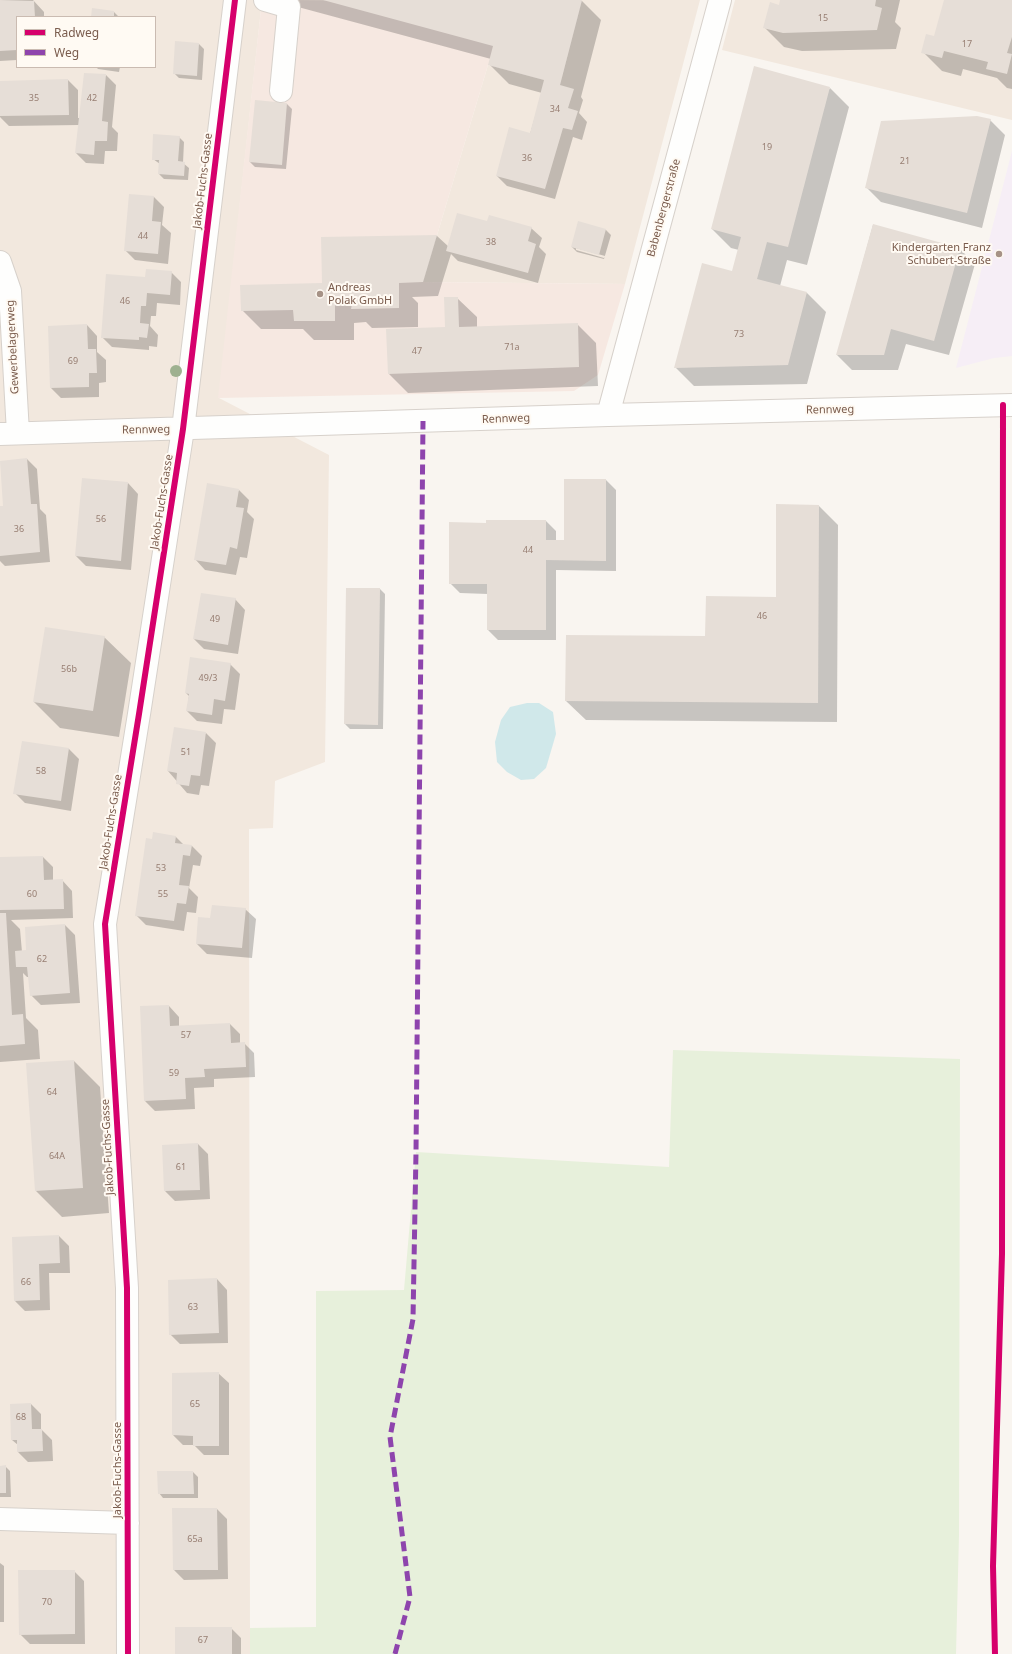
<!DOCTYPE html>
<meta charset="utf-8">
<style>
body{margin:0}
#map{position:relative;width:1012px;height:1654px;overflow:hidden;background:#f9f5f0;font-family:"Noto Sans",sans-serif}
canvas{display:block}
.legend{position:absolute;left:16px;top:16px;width:140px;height:52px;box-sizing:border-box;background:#fffaf3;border:1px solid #cabbb1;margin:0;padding:5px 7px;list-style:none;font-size:12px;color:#7a5c4d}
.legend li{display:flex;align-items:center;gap:8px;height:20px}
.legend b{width:20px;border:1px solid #cabbb1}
</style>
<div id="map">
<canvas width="1012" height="1654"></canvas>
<ul class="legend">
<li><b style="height:5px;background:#d6006c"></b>Radweg</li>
<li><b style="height:5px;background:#8e44ad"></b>Weg</li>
</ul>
</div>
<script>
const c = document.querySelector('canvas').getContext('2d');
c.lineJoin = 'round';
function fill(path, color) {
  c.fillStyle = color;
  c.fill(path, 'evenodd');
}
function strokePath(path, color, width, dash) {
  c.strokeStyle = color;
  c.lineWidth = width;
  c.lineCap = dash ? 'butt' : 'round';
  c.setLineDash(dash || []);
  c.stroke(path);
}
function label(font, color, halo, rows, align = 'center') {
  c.font = font + ' "Noto Sans",sans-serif';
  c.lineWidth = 4;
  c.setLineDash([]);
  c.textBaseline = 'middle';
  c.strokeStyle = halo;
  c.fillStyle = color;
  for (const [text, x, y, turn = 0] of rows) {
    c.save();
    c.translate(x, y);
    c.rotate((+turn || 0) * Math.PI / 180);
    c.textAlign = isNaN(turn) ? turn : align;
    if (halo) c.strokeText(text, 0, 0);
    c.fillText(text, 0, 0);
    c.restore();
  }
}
const residential = new Path2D(`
 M0,0H262L219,398L329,455L325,762L275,781L273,828L249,829L250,1654H0ZM17,17H155V67H17Z
 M582,0H700L625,284L423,282L488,65L560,84Z
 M735,0H1012V120L722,50Z`);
const commercial = new Path2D(`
 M262,0H582L560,84L488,65L423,282L625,284L598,375L574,391L218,398Z`);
const education = new Path2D(`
 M1012,151V356L994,358L956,368Z`);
const green = new Path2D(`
 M673,1050L960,1059L959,1535L956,1654H250V1628L316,1627V1291L404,1290L416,1152L669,1167Z`);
const water = new Path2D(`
 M527,703H539L553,712L556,734L546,768L534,779L521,780L507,772L497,762L495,742L501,720L510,707Z`);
const shadow = new Path2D(`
 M0,0H33L44,12V17H17V60L0,61Z
 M291,0L582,1L601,20L581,97L583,100L579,113L587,122L582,140L573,137L555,199L507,186L497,176L530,134L542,93L509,84L490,65L491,59L298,7Z
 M781,0H900L895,22L901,28L896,49L802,51L784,47L765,28L780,6Z
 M945,0H1012V89L1007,88L997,78L963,69L961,76L942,71L923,52L935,38Z
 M114,12L119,17H92Z
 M199,44L204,49L202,80L179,78L174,73Z
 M96,67H120L119,72L98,69Z
 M106,75L116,85L112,127L118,133L117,151H105L104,164L86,163L76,153L79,125L9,126L0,117V82L68,80L78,90V118H80Z
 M830,88L849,107L807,265L787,260L780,286L807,293L826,312L807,384L694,386L675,367L733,272L739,250L731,248L712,229Z
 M256,101L287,104L292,109L286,169L255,167L250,162Z
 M990,120L1005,135L982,228L881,202L866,187Z
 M179,137L184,142L183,163L189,168L188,180L164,179L159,174L160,164L153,159Z
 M130,195L154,197L164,207L162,225L171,233L168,264L135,260L125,250Z
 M488,222L531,228L542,238L539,247L546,254L538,283L458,261L451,254L438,296L412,297L418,303V327L372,328L366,322L354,323V340H314L303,329H261L242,310L325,284L322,238L437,236L449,247Z
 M579,223L606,230L611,235L604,259L577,252L572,247ZM576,248L605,256L604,258L576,250Z
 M873,225L960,249L975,264L949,355L906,344L898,370H852L837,355Z
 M171,272L181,282L180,305L157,303L156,316H151L150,326L158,335L157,347L149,346V350L112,347L102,337L146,278Z
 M457,298L477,317V328L577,324L596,343L598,386L408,393L389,374L446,328Z
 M87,325L97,336V352L106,360V382L99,383V397L61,398L51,388Z
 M27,459L37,469L40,509L46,515L50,562L5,566L0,561V507H4Z
 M606,480L616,490V571L556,570V640H498L488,630V594L460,593L450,583L487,524L546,521L556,531V541H565Z
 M128,483L138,494L131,570L86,566L76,556Z
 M239,490L249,500L247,512L254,519L247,558L240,557L236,575L205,570L195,559Z
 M819,506L838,525L837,722L586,720L566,701L706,637L777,598Z
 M347,589H380L385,594L383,729H350L345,724Z
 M235,599L245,610L238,654L204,649L194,639Z
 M104,637L131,663L119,737L60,728L34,702Z
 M230,664L240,674L235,710L224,709L222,724L197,721L187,711L189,696L186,693Z
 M206,733L216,743L209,786L201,785L199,795L187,793L168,771Z
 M23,742L69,749L79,759L71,811L25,803L15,793Z
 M175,836L184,845L192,846L202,856L200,866L193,865L189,888L198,897L196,913L187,912L184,931L146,925L136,915L153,840Z
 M43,857L53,867V881L62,880L72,891L73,918L11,920L20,929L22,952L27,951L65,925L75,935L80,1003L41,1005L31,995L29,977H27L23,973L26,1018L38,1030L40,1059L0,1062V858Z
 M245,909L256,919L252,958L207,954L197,944Z
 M169,1006L179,1017V1027L230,1024L240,1034V1044L244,1043L254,1053L255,1077L214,1079V1087L194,1088L195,1109L155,1111L145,1101Z
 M74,1061L100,1087L109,1213L62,1217L36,1191Z
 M198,1144L208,1154L210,1199L175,1201L165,1191Z
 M59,1236L69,1246L70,1273H49L50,1310L25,1311L15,1301L13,1238Z
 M217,1279L227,1290L228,1343L180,1344L170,1334Z
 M218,1373L229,1383V1455H204L194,1445H183L173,1435V1374Z
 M31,1404L41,1414V1429L52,1440L53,1461L28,1462L18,1452V1445L12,1440Z
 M5,1466L10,1471L11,1497H0V1467Z
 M158,1472H193L198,1477V1498H163L159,1493Z
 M173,1509H217L227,1519L228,1579L184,1580L174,1570Z
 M0,1563L4,1566V1622H0Z
 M74,1571L84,1581L85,1644H30L20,1634Z
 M231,1628L241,1638V1654H176Z`);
const building = new Path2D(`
 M0,0L34,1L35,17H17V50L0,51Z
 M323,0H582L560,85L574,89L568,108L578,111L572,130L563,128L545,189L496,176L509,127L530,133L544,80L488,65L493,46Z
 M780,0H876L875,6L882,8L877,30L783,33L763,28L770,2L779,5Z
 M944,0H1012V37L1007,53L1012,54L1007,74L986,69L988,62L944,51L942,58L921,53L926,34L934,36Z
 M92,8L114,11V17H91Z
 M175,41L199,43L197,76L173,74Z
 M754,66L830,87L788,247L767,242L757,279L807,292L788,365L674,368L702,263L732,271L741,237L711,229Z
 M84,73L106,74L102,121L108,122L107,141H95L94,155L75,153Z
 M68,79L69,115L0,116V81Z
 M255,100L287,103L282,165L249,162Z
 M977,116L991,119L967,213L865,188L881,121Z
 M153,134L180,136L178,161L185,162L184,176L158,174L159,160H152Z
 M129,194L154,196L152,221L161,222L158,254L124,251Z
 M457,213L487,221L489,215L532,227L528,241L536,244L528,273L446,251Z
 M578,221L606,229L599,255L571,247Z
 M873,224L960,248L934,341L891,329L884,355H836Z
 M437,235L423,282L399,283V308L351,309L352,304H335V321H294L293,310L241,311L240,285L322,283L321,237Z
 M146,269L172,271L170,295L147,293L146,306H141L140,323L149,324L147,338L139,337V340L101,338L106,274L145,277Z
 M444,297H458L459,327L578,323L579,367L388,374L386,329L445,327Z
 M87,324L88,349H96L97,373H89V387L50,388L48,326Z
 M27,458L31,504H37L40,552L0,556V506H3L0,461Z
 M82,478L128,482L121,561L75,556Z
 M564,479H606V561L546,560V630H487V584H449V522L486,523V520H546V540H564Z
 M207,483L239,489L236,507L244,508L237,549L230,547L226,565L194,560Z
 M776,504L819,505L818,703L565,701L566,635L705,636L706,596L776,597Z
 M346,588H380L378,725L344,724Z
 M201,593L236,598L228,645L193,639Z
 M45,627L105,636L93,711L33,702Z
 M190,657L231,663L225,701L214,699L212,715L186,711L189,694L185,693Z
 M174,727L206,732L200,776L191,775L189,786L176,784L177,773L167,771Z
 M22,741L69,748L61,801L13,794Z
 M153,832L176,836L175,843L192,845L190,856L183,855L179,885L189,886L186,904L177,903L174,921L135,916L146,838L152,839Z
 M43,856L44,880L63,879L64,909L0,910V857Z
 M212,905L246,908L242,948L196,944L198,917L210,918Z
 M0,913H6L12,1015L23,1014L25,1044L0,1046Z
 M65,924L70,993L30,996L27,967H16L15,951L26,950L25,927Z
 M169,1005L170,1026L230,1023L231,1043L245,1042L246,1067L204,1069L205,1077L185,1078L186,1099L144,1101L140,1006Z
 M74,1060L83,1188L35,1191L26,1063Z
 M198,1143L200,1190L164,1191L162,1145Z
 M59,1235L60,1263L39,1264L40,1300L14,1301L12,1237Z
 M217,1278L219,1333L169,1335L168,1280Z
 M219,1372V1446H193V1436L172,1435V1373Z
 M31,1403L32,1429H42L43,1451L17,1452V1440H11L10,1404Z
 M6,1465V1493H0V1466Z
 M157,1471H193L194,1494H158Z
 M172,1508H217L218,1570H173Z
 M18,1570H75V1634L19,1635Z
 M175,1627H232V1654H175Z`);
const minor = new Path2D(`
 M265,0L289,7L281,91
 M0,262L10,291L18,433
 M608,415L720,0
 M0,434L608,415L1012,405
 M0,1519L128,1523
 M128,1654L127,1288L105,924L139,714L183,429L235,0`);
const quiet = new Path2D(`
 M395,1654L410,1597L390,1437L413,1319L416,1152L423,421`);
const cycleway = new Path2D(`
 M128,1654L127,1288L105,924L139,714L183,429L235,0
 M995,1654L993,1566L1002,1254L1003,405`);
const trees = [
 [176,371]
];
const markers = [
 [999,254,4,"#a69286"],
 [320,294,4,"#a69286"]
];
const numberNames = [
 ["15",823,18],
 ["17",967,44],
 ["35",34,98],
 ["42",92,98],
 ["34",555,109],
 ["19",767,147],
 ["36",527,158],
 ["21",905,161],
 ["44",143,236],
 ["38",491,242],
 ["46",125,301],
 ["73",739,334],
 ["71a",512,347],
 ["47",417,351],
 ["69",73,361],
 ["56",101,519],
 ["36",19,529],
 ["44",528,550],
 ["46",762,616],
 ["49",215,619],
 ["56b",69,669],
 ["49/3",208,678],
 ["51",186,752],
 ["58",41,771],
 ["53",161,868],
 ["60",32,894],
 ["55",163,894],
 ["62",42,959],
 ["57",186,1035],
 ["59",174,1073],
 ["64",52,1092],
 ["64A",57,1156],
 ["61",181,1167],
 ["66",26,1282],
 ["63",193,1307],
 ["65",195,1404],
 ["68",21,1417],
 ["65a",195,1539],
 ["70",47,1602],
 ["67",203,1640]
];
const streetNames = [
 ["Jakob-Fuchs-Gasse",203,181,-83],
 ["Babenbergerstraße",664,208,-75],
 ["Gewerbelagerweg",13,347,-93],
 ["Rennweg",830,410,-1],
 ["Rennweg",506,419,-2],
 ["Rennweg",146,430,-1],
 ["Jakob-Fuchs-Gasse",162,502,-81],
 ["Jakob-Fuchs-Gasse",111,822,-81],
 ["Jakob-Fuchs-Gasse",108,1147,-93],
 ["Jakob-Fuchs-Gasse",118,1470,-90]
];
const poiNames = [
 ["Kindergarten Franz",991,248],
 ["Schubert-Straße",991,261],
 ["Andreas",328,288,"left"],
 ["Polak GmbH",328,301,"left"]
];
fill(residential, '#f2e8de');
fill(commercial, '#f6e8e1');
fill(education, '#f6eef6');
fill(green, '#e7f0db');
fill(water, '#d0e8ea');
fill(shadow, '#0003');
fill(building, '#e6ded7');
strokePath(minor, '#d7d1cb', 24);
strokePath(minor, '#fefefd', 22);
strokePath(quiet, '#8e44ad', 5, [10, 5]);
strokePath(cycleway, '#d6006c', 6);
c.fillStyle = '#9eb190';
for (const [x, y] of trees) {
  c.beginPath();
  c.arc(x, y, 6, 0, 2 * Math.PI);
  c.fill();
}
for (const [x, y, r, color] of markers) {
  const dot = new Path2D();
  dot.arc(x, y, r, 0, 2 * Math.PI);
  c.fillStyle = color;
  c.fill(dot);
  strokePath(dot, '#fffaf3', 1.5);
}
label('9px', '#977e72', null, numberNames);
label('11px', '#7a5c4d', '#fffaf3', streetNames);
label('11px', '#7a5c4d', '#fffaf3', poiNames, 'right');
</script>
